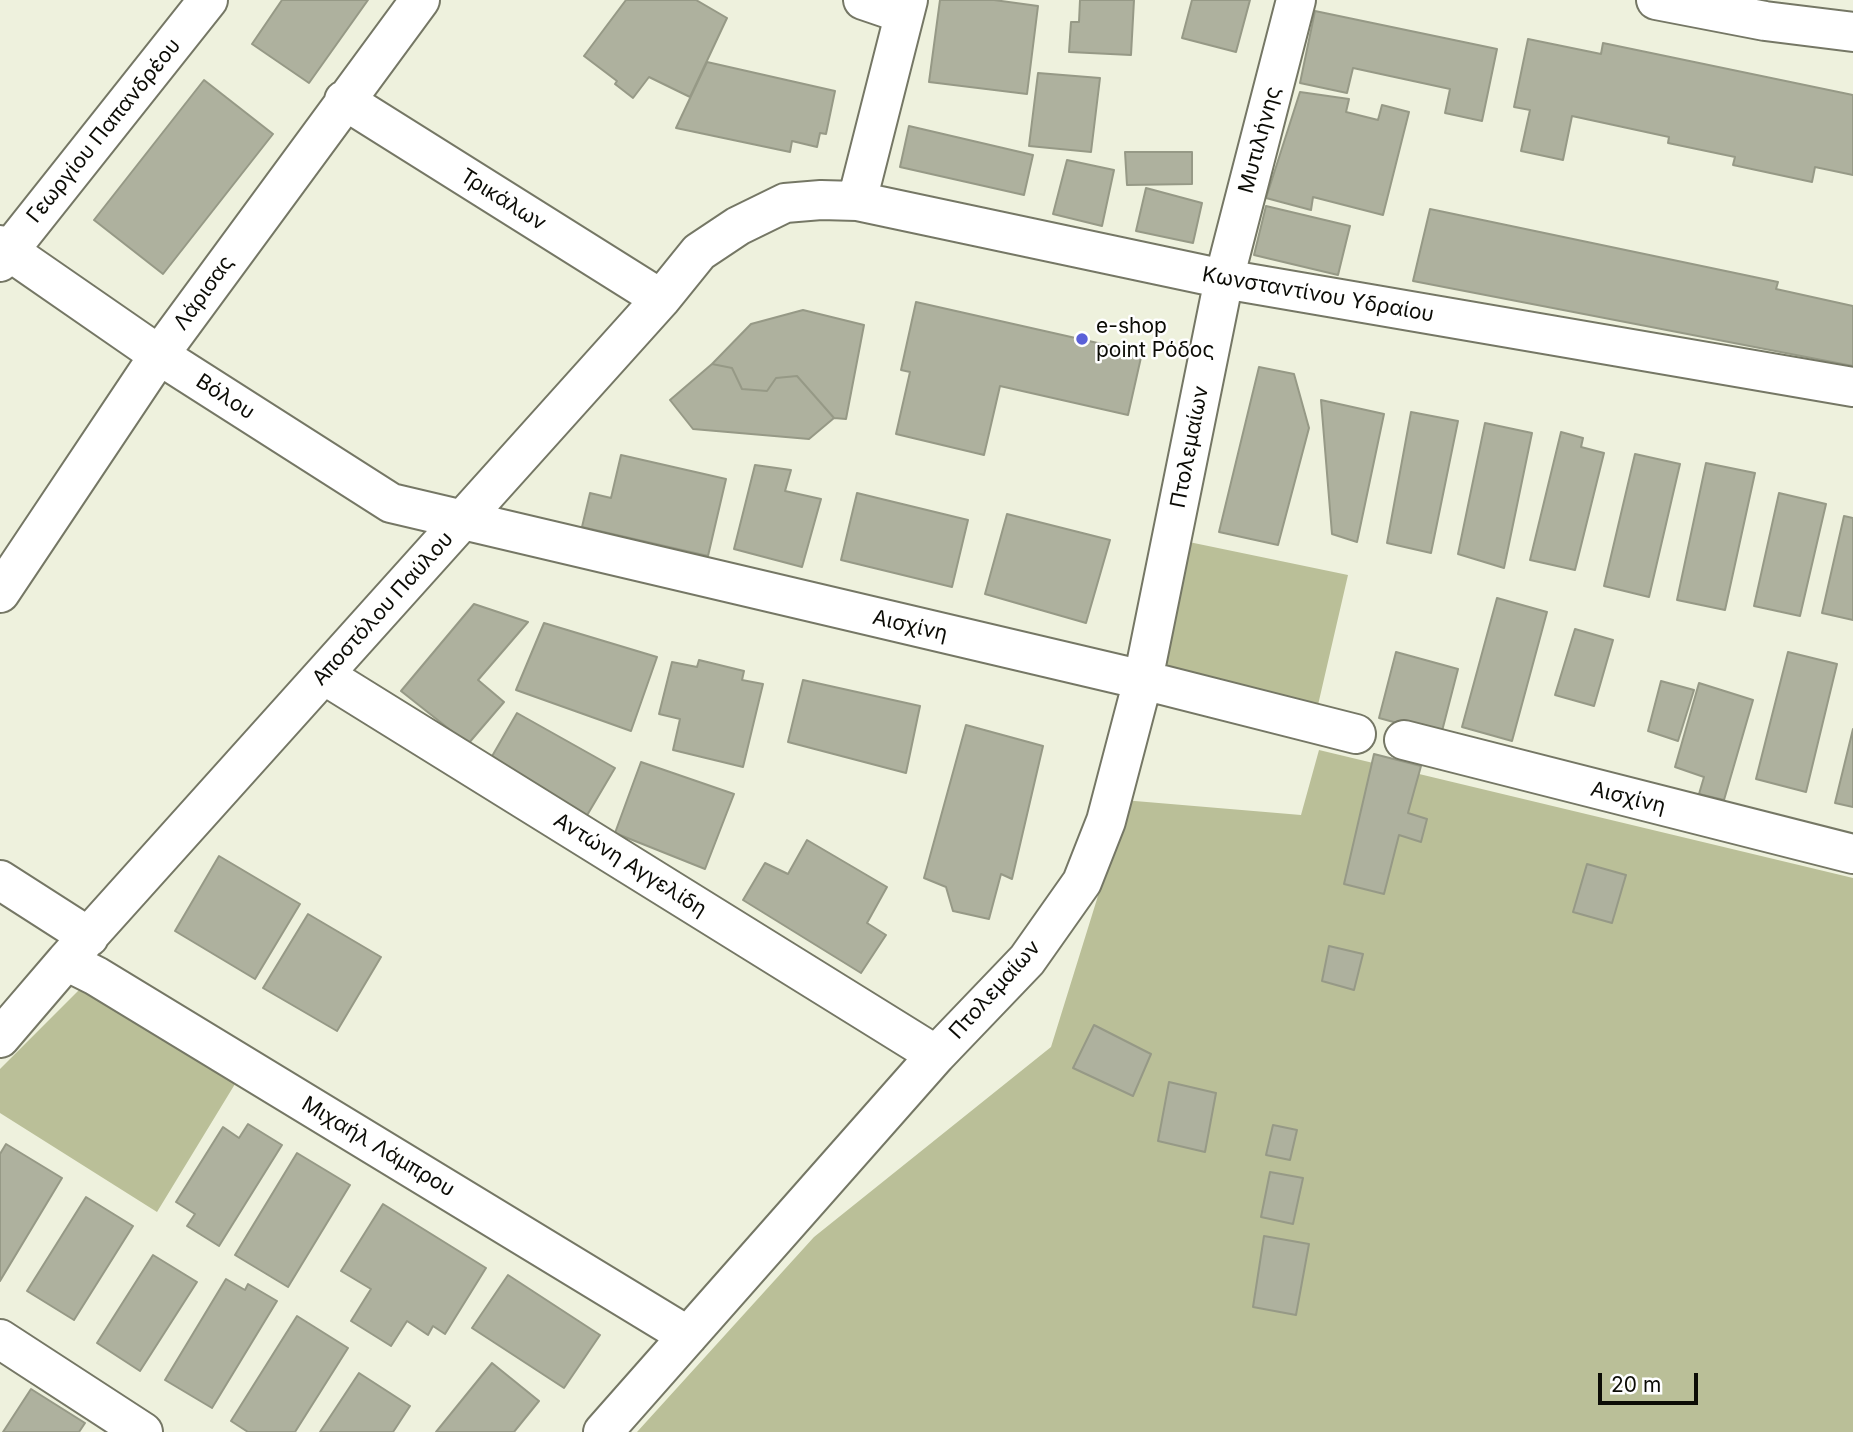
<!DOCTYPE html>
<meta charset="utf-8">
<style>
body{margin:0}
#map{position:relative;width:1853px;height:1432px;overflow:hidden;background:#eef1dd;font-family:Inter,sans-serif}
canvas{display:block}
.scale{position:absolute;left:1598px;top:1373px;width:100px;height:32px;box-sizing:border-box;border:4px solid #0c0c06;border-top:0;padding-left:9px;font-size:21px;line-height:24px;white-space:nowrap;color:#0c0c06;-webkit-text-stroke:5px #fff;paint-order:stroke}
</style>
<div id="map">
<canvas width="1853" height="1432"></canvas>
<div class="scale">20 m</div>
</div>
<script>
const c = document.querySelector('canvas').getContext('2d');
c.lineJoin = 'round';
function fill(path, color) {
  c.fillStyle = color;
  c.fill(path, 'evenodd');
}
function strokePath(path, color, width, dash) {
  c.strokeStyle = color;
  c.lineWidth = width;
  c.lineCap = dash ? 'butt' : 'round';
  c.setLineDash(dash || []);
  c.stroke(path);
}
function label(font, color, halo, rows, align = 'center') {
  c.font = font + ' Inter,sans-serif';
  c.lineWidth = 5;
  c.setLineDash([]);
  c.textBaseline = 'middle';
  c.strokeStyle = halo;
  c.fillStyle = color;
  for (const [text, x, y, turn = 0] of rows) {
    c.save();
    c.translate(x, y);
    c.rotate((+turn || 0) * Math.PI / 180);
    c.textAlign = isNaN(turn) ? turn : align;
    if (halo) c.strokeText(text, 0, 0);
    c.fillText(text, 0, 0);
    c.restore();
  }
}
const green = new Path2D(`
 M1189,542L1348,575L1318,705L1150,669Z
 M1319,750L1853,878V1432H637L814,1237L1051,1047L1097,899L1123,800L1301,815Z
 M80,989L235,1084L157,1212L0,1113V1069Z`);
const building = new Path2D(`
 M282,0H368L309,83L252,44Z
 M626,0H696L727,18L690,97L649,77L633,98L615,84L617,81L584,56Z
 M940,0H994L1038,6L1027,94L929,82Z
 M1080,0H1134L1131,55L1069,52L1071,22H1079Z
 M1192,0H1250L1236,52L1182,38Z
 M1315,11L1497,49L1482,121L1445,113L1450,89L1353,68L1347,93L1300,83Z
 M1528,39L1601,54L1603,43L1853,95V175L1815,167L1812,182L1733,165L1735,157L1668,143L1669,137L1572,116L1563,160L1521,151L1530,110L1514,107Z
 M707,62L835,91L826,134L820,133L817,147L792,141L790,152L676,128Z
 M1038,73L1100,78L1091,152L1029,146Z
 M204,80L273,134L163,274L94,220Z
 M1300,92L1349,99L1346,112L1378,120L1382,105L1409,112L1383,215L1313,197L1311,210L1266,198Z
 M909,126L1033,155L1024,195L900,167Z
 M1125,152H1192V184L1127,185Z
 M1067,160L1114,170L1102,226L1053,214Z
 M1146,188L1202,203L1193,243L1136,231Z
 M1266,206L1350,226L1338,275L1254,255Z
 M1430,209L1778,282L1776,289L1853,306V366L1413,281Z
 M916,302L1142,353L1128,415L1000,386L984,455L896,434L910,372L901,370Z
 M803,310L864,325L846,419L834,418L797,376L776,378L767,391L742,389L732,368L712,364L751,324Z
 M712,364L732,368L742,389L767,391L776,378L797,376L834,418L809,439L693,429L670,400Z
 M1259,367L1294,374L1309,428L1278,545L1219,532Z
 M1321,400L1384,414L1357,542L1332,534Z
 M1411,412L1458,421L1431,553L1387,543Z
 M1485,423L1532,433L1504,568L1458,554Z
 M1561,432L1583,438L1581,447L1604,453L1575,570L1530,560Z
 M1635,454L1680,464L1649,597L1604,586Z
 M621,455L726,479L708,556L582,527L590,493L611,498Z
 M1706,463L1755,473L1725,610L1677,600Z
 M755,465L791,470L785,491L821,499L802,567L734,549Z
 M857,493L968,520L952,587L841,560Z
 M1779,493L1826,504L1800,616L1754,606Z
 M1007,514L1110,540L1086,623L985,594Z
 M1844,516L1853,518V620L1822,613Z
 M1497,598L1547,612L1512,741L1462,727Z
 M474,604L528,622L478,680L504,702L468,744L401,691Z
 M544,623L657,657L631,731L516,690Z
 M1575,629L1613,640L1594,706L1555,695Z
 M1396,652L1458,669L1441,735L1379,718Z
 M1788,652L1837,664L1806,792L1756,779Z
 M699,660L744,671L742,680L763,684L743,767L673,750L680,719L659,714L672,662L697,667Z
 M803,680L920,706L906,773L788,742Z
 M1661,681L1694,690L1678,741L1648,731Z
 M1699,683L1753,700L1724,800L1699,794L1704,777L1675,767Z
 M517,713L615,768L586,817L491,758Z
 M966,725L1043,746L1012,879L1001,874L989,919L953,911L946,887L924,878Z
 M1853,729V807L1835,803Z
 M1374,754L1421,766L1408,813L1427,819L1421,842L1399,835L1384,894L1344,884Z
 M641,762L734,794L705,869L615,833Z
 M807,840L887,887L867,923L886,935L861,973L743,900L765,863L788,874Z
 M219,856L300,904L255,979L175,931Z
 M1587,864L1626,875L1612,923L1573,912Z
 M308,914L381,957L337,1031L263,988Z
 M1329,946L1363,954L1354,990L1322,981Z
 M1094,1025L1151,1054L1133,1096L1073,1068Z
 M1169,1082L1216,1093L1205,1152L1158,1141Z
 M248,1124L282,1145L219,1246L187,1226L195,1214L176,1202L223,1127L239,1138Z
 M1273,1125L1297,1130L1290,1160L1266,1155Z
 M6,1144L62,1178L0,1281V1154Z
 M297,1153L350,1185L288,1287L235,1255Z
 M1270,1172L1303,1178L1293,1224L1261,1217Z
 M86,1197L133,1226L74,1320L27,1291Z
 M383,1204L486,1268L445,1334L433,1326L428,1335L407,1321L391,1346L351,1321L371,1289L341,1271Z
 M1264,1236L1309,1244L1296,1315L1253,1307Z
 M153,1255L197,1282L140,1371L97,1343Z
 M508,1275L600,1335L564,1388L472,1328Z
 M226,1279L245,1290L248,1284L277,1301L212,1408L165,1380Z
 M297,1316L348,1348L295,1432H248L231,1421Z
 M492,1363L539,1401L514,1432H436Z
 M359,1373L410,1406L393,1432H320Z
 M31,1389L85,1423L79,1432H3Z`);
const minor = new Path2D(`
 M863,0L904,14
 M1656,0L1765,21L1853,32
 M344,100L661,299
 M857,201L908,0
 M0,245L159,355L391,503L1143,680L1356,734
 M0,262L208,0
 M0,593L159,355L420,0
 M324,675L936,1055
 M1404,740L1853,854
 M0,880L89,937
 M66,961L96,976L688,1336
 M0,1038L66,961L661,299L699,252L738,226L785,203L821,200L857,201L1224,279L1853,387
 M0,1339L143,1432
 M603,1432L936,1055L1027,960L1082,882L1106,821L1143,680L1224,279L1296,0`);
const markers = [
 [1082,339,7,"#5a60d8"]
];
const streetNames = [
 ["Γεωργίου Παπανδρέου",104,131,-51],
 ["Μυτιλήνης",1260,140,-75],
 ["Τρικάλων",503,200,32],
 ["Λάρισας",204,293,-54],
 ["Κωνσταντίνου Υδραίου",1318,295,10],
 ["Βόλου",225,397,33],
 ["Πτολεμαίων",1190,447,-79],
 ["Αποστόλου Παύλου",383,609,-48],
 ["Αισχίνη",910,626,13],
 ["Αισχίνη",1628,798,14],
 ["Αντώνη Αγγελίδη",630,865,32],
 ["Πτολεμαίων",995,990,-48],
 ["Μιχαήλ Λάμπρου",378,1147,31]
];
const poiNames = [
 ["e-shop",1096,327],
 ["point Ρόδος",1096,351]
];
fill(green, '#babf98');
fill(building, '#aeb19e');
strokePath(building, '#969986', 2);
strokePath(minor, '#757765', 42);
strokePath(minor, '#fff', 38);
for (const [x, y, r, color] of markers) {
  const dot = new Path2D();
  dot.arc(x, y, r, 0, 2 * Math.PI);
  c.fillStyle = color;
  c.fill(dot);
  strokePath(dot, '#fff', 2.5);
}
label('21px', '#0c0c06', '#fff', streetNames);
label('21px', '#0c0c06', '#fff', poiNames, 'left');
</script>
